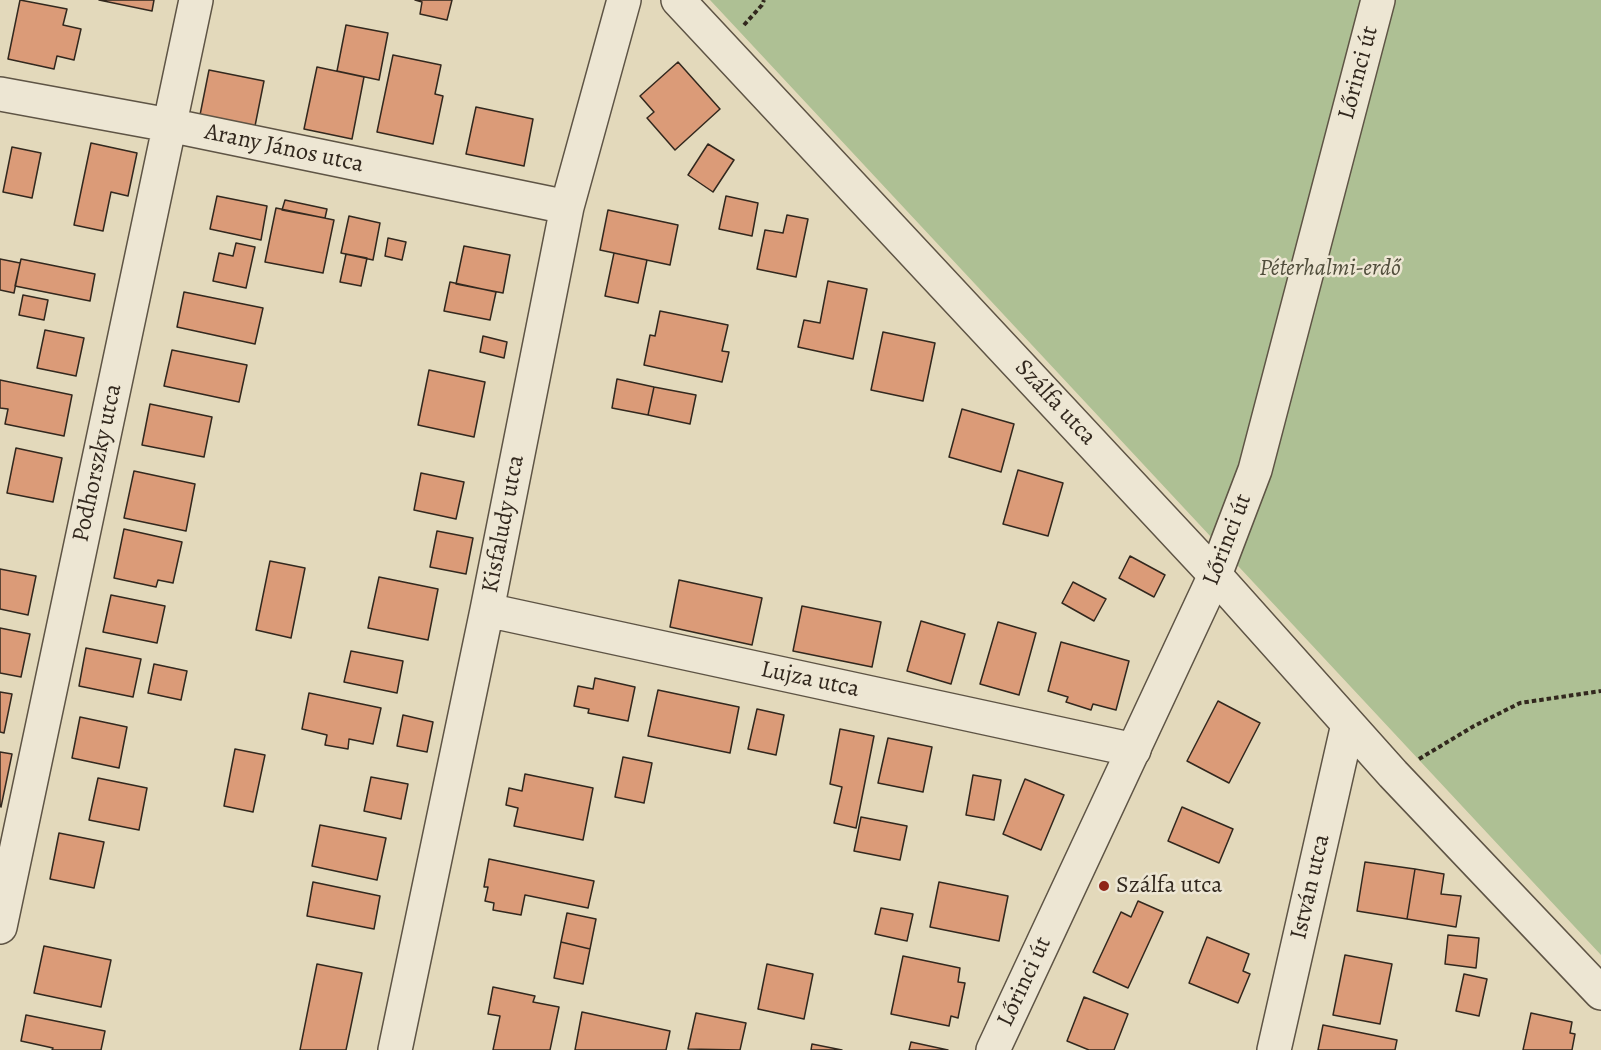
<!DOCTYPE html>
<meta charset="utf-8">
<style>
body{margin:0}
canvas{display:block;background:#e3d9bb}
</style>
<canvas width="1601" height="1050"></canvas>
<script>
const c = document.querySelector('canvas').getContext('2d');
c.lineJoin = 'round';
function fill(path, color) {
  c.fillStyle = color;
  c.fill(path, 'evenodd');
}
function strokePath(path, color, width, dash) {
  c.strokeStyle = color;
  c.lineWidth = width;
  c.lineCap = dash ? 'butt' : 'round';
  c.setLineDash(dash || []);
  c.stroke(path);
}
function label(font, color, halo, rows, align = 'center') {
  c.font = font + ' Alegreya,serif';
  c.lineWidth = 5;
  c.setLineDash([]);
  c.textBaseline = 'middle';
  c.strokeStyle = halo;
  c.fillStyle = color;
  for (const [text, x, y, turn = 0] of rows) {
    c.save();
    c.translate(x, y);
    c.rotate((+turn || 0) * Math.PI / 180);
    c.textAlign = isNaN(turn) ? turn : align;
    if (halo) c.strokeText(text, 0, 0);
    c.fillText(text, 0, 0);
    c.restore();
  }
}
const green = new Path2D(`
 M710,0H1601V955L739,31Z`);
const building = new Path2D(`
 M20,0L67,9L63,25L81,29L74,60L57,56L54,69L8,59Z
 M99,0H154L152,11Z
 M415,0H452L447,20L420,14L422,2Z
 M346,25L388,33L379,80L337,71Z
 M393,55L441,65L435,94L443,96L433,144L377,132Z
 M678,62L720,109L675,150L647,118L654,112L640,96Z
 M317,67L364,77L352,139L304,129Z
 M209,70L264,81L254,131L199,120Z
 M476,107L533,119L524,166L466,154Z
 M91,143L137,153L128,196L111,192L103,231L74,225Z
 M708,144L734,160L713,192L688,175Z
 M12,147L41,153L32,198L3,192Z
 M217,196L267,206L261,240L210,229Z
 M726,196L758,203L752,236L719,229Z
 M285,200L327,209L325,218L282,210Z
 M276,208L334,220L323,273L265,262Z
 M608,210L678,225L670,265L600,250Z
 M787,215L808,219L796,277L757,269L765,230L783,233Z
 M349,216L380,223L373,260L341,253Z
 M388,238L406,242L402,260L385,256Z
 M236,243L255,247L246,288L213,281L219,253L233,256Z
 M464,246L510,255L503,293L456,284Z
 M614,253L647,260L638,303L605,296Z
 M346,254L367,258L361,286L340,282Z
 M0,259L20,263L14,293L0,290Z
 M21,259L95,274L90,301L15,286Z
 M828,281L867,289L853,359L798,347L804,320L820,323Z
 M450,282L496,292L490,320L444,311Z
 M184,292L263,308L255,344L177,327Z
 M23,295L48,300L44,320L19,315Z
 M660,311L728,325L722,351L729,352L722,382L644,365L650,335L655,336Z
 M45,330L84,338L76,376L37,368Z
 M883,332L935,343L923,401L871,390Z
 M483,336L507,342L504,358L480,352Z
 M172,350L247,365L239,402L164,386Z
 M429,370L485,382L474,437L418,425Z
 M617,379L654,387L648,415L612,408Z
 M0,380L72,395L64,436L5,424L8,409L0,408Z
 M654,387L696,395L690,424L648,415Z
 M150,404L212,417L204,457L142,445Z
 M962,409L1014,424L1001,472L949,457Z
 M16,448L62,458L53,502L7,493Z
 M1018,470L1063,483L1048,536L1003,524Z
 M134,471L195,484L186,531L124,518Z
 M421,473L464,482L456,519L414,510Z
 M124,529L182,542L173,583L158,580L156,587L114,578Z
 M437,531L473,538L466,574L430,567Z
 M1130,556L1165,575L1154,597L1119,578Z
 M270,561L305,568L291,638L256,630Z
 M0,569L36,576L28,615L0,609Z
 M379,577L438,589L428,640L368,628Z
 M679,580L762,598L752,645L670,627Z
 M1073,582L1106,599L1094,621L1062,603Z
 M111,595L165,606L157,643L103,632Z
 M802,606L881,622L872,667L793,651Z
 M921,621L965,634L951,684L907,671Z
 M998,622L1036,633L1019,695L980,684Z
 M0,628L30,634L21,677L0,673Z
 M1061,642L1129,661L1116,710L1093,704L1091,710L1066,702L1068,697L1048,691Z
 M86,648L141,659L133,697L79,686Z
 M351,651L403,661L397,693L344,682Z
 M154,664L187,671L181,700L148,693Z
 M595,678L635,687L628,721L588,713L589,709L574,706L578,686L593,689Z
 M658,690L739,707L730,753L648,736Z
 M0,692L12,694L4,733L0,732Z
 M309,693L381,708L373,744L349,739L348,749L325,745L327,735L302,729Z
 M1218,701L1260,723L1229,783L1187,761Z
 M757,709L784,715L776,755L748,749Z
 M403,715L433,722L427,752L397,746Z
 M80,717L127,727L119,768L72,758Z
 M840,729L874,736L856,828L834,823L842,787L830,784Z
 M888,738L932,747L923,792L878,783Z
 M235,749L265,755L253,812L224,806Z
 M0,752L12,754L1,807L0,806Z
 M623,757L652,763L644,803L615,797Z
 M525,774L593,788L583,840L514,826L518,808L506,805L509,788L522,791Z
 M973,775L1001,780L994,820L966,815Z
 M371,777L408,784L401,819L364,811Z
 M98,778L147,788L139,830L89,820Z
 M1025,779L1064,795L1041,850L1003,834Z
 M1182,807L1233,829L1219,863L1168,841Z
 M861,817L907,826L900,860L854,851Z
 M320,825L386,838L377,880L312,866Z
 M59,833L104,842L94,888L50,879Z
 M489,859L594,881L588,908L525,895L521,915L493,910L494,903L485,901L488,887H484Z
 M1365,862L1415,869L1407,919L1357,911Z
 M1415,869L1444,874L1441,894L1461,896L1456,927L1407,919Z
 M313,882L380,896L374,929L307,916Z
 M939,882L1008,896L999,941L930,927Z
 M1138,901L1163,912L1128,988L1093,972L1121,912L1131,917Z
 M881,908L913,914L907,941L875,934Z
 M567,913L596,919L590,949L561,942Z
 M1448,935L1479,938L1476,968L1445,964Z
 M1207,937L1249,954L1243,971L1250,974L1238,1003L1189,983Z
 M561,942L590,949L583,984L554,978Z
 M44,946L111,960L101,1007L34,993Z
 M1345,955L1392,964L1380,1024L1333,1015Z
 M903,956L960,968L958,982L965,983L958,1018L951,1016L949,1026L891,1014Z
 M317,964L362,973L346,1050H300Z
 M767,964L813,974L804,1019L758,1009Z
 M1464,974L1487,979L1479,1016L1456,1011Z
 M493,987L535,996L533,1002L559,1007L550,1050H493L500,1016L488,1014Z
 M1084,997L1128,1014L1114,1050H1089L1067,1041Z
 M582,1012L670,1031L666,1050H575Z
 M696,1013L746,1023L740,1050L688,1049Z
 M1531,1013L1572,1022L1570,1033L1575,1034L1572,1050H1523Z
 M26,1015L105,1031L101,1050H52L53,1048L21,1041Z
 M1323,1025L1397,1040L1395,1050H1318Z
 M911,1042L948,1050H909Z
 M812,1044L842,1050H811Z`);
const path = new Path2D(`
 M744,25L762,5L764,0
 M1419,759L1474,726L1520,703L1601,691`);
const minor = new Path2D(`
 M678,0L1215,575L1393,774L1601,993
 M0,94L169,125L567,207
 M487,610L1134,750
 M0,927L196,0
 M395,1050L487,610L567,207L624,0
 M1274,1050L1348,724`);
const tertiary = new Path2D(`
 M993,1050L1215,575L1255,470L1378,0`);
const markers = [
 [1104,886,6,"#8f2418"]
];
const streetNames = [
 ["Lőrinci út",1359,73,-75],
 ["Arany János utca",284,149,12],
 ["Szálfa utca",1055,403,47],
 ["Podhorszky utca",98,463,-78],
 ["Kisfaludy utca",504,524,-79],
 ["Lőrinci út",1228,540,-69],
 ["Lujza utca",810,680,12],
 ["István utca",1311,887,-77],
 ["Lőrinci út",1025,982,-65]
];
const parkNames = [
 ["Péterhalmi-erdő",1330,269]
];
const poiNames = [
 ["Szálfa utca",1116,886]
];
fill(green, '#aec094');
fill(building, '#db9b78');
strokePath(building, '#32281e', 1.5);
strokePath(minor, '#5e5445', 36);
strokePath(tertiary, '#5e5445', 36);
strokePath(path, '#32281e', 4, [4.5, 3]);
strokePath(minor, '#ede6d3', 33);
strokePath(tertiary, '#ede6d3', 33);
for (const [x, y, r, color] of markers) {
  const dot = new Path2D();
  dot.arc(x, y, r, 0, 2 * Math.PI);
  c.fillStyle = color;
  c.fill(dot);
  strokePath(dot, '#ede6d3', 2);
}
label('24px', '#32281e', '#ede6d3', streetNames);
label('italic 24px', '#514e3c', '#ede6d3', parkNames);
label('24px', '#32281e', '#ede6d3', poiNames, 'left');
</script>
